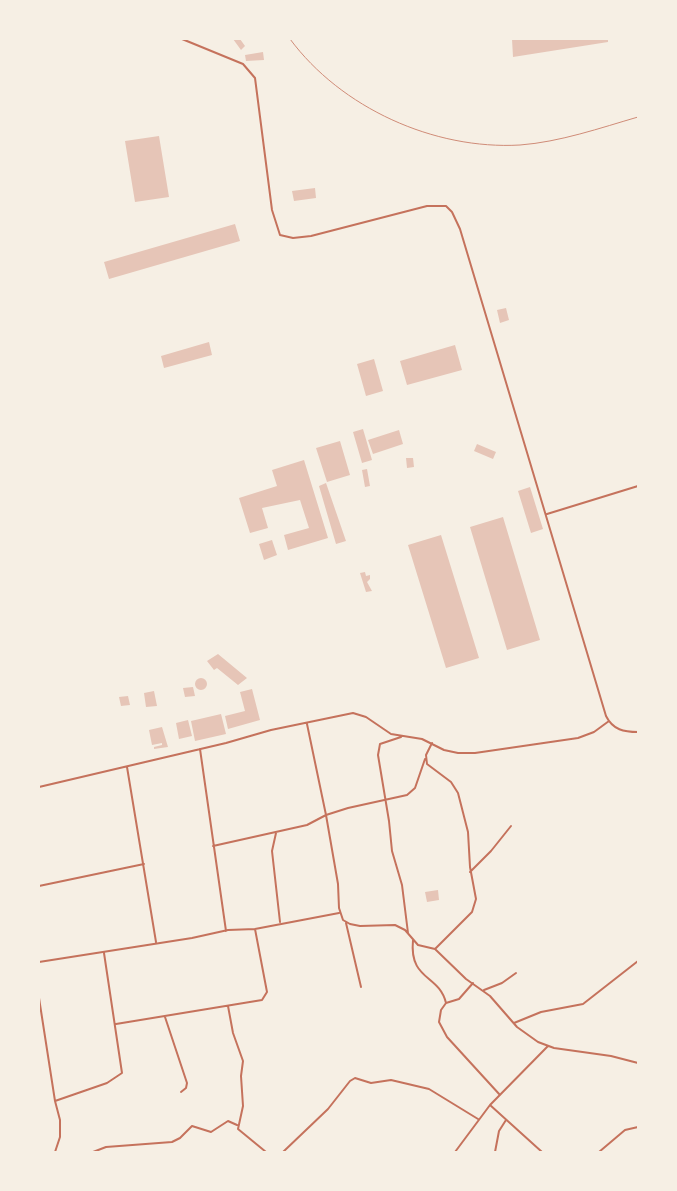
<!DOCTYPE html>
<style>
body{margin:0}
#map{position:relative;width:677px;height:1191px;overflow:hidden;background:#f6efe4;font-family:Ubuntu,sans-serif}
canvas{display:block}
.frame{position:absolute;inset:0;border:40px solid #f6efe4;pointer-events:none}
</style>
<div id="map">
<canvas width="677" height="1191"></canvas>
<div class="frame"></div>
</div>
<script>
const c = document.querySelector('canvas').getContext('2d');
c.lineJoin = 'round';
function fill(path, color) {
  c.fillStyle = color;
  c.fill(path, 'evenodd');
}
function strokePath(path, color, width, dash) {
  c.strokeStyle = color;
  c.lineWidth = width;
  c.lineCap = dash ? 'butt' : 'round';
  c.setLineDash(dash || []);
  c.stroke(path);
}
const building = new Path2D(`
 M233,39H240L245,46L241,50Z
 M512,39H608V42L513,57Z
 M263,52L264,60L246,61L245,55Z
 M159,136L169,197L135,202L125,141Z
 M315,188L316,198L294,201L292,191Z
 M235,224L240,241L109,279L104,262Z
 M506,308L509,320L500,323L497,310Z
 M209,342L212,355L164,368L161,356Z
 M455,345L462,370L407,385L400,361Z
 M374,359L383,391L366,396L357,364Z
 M363,429L372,460L362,463L353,432Z
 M399,430L403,444L373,454L368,440Z
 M340,441L350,475L327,482L316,448Z
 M477,444L496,452L493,459L474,451Z
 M406,458H413L414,467L407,468Z
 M304,460L328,538L288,550L284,535L309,528L300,500L262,508L268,528L250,533L239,498L277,486L272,470Z
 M367,469L370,486L365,487L362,470Z
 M326,483L346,541L336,544L319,486Z
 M530,487L543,529L531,533L518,491Z
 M503,517L540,640L507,650L470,527Z
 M441,535L479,658L446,668L408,545Z
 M272,540L277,555L264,560L259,544Z
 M365,572L366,576L370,575V579L367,582L372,591L366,592L360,573Z
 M218,654L247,678L238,685L217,668L214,670L207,661Z
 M195 684a6 6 0 1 1 12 0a6 6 0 1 1-12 0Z
 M193,687L195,696L185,697L183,688Z
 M252,689L260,720L228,729L225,716L245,711L240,692Z
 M154,691L157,706L146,707L144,693Z
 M128,696L130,705L121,706L119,697Z
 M221,714L226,734L195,741L191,721Z
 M188,720L192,736L179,739L176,723Z
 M162,727L168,747L154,749V747L162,745V743L152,745L149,730Z
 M438,890L439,900L427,902L425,892Z`);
const minor = new Path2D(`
 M182,39L243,64L255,78L272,210L280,235L293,238L311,236L427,206H446L452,212L460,229L606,716C613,730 624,732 638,732
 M547,514L638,486
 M307,724L326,815L338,884L339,908L343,920L350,924L360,926L395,925L405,930L418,945L435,949L466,979L490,996L517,1027L538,1042L554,1048L611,1056L638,1063
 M401,737L380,744L378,755L389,821L392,851L402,885L408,933
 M432,743L426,755L427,764L451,782L458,793L468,832L470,867L476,899L472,912L435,949
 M200,749L226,931
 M127,767L156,942
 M39,787L226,743L271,730L353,713L366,717L391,734L422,739L444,750L458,753H475L578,738L594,732L609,721
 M276,833L272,851L280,922
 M213,846L307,825L326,815L348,808L407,795L415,788L425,759
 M470,872L491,851L511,826
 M39,886L144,864
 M346,923L361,987
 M413,940C409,981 439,974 446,1003
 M39,962L192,938L228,930L255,929L339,913
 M473,983L459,999L446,1003L441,1010L439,1022L447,1037L500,1095
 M484,990L502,983L516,973
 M39,998L55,1101L60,1120V1137L55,1152
 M228,1006L233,1033L243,1061L241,1076L243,1106L238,1129L266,1152
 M165,1017L187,1083L186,1088L181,1092
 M514,1023L541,1012L583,1004L638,961
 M116,1024L262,1000L267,992L255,929
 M55,1101L107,1083L122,1073L104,953
 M490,1105L542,1152
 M93,1152L106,1147L172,1142L180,1138L192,1126L211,1132L228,1121L237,1125
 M283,1152L328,1109L350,1081L355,1078L371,1083L391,1080L429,1089L478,1119
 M455,1152L490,1105L548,1046
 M495,1152L499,1131L506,1120
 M599,1152L625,1130L638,1127`);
const rail = new Path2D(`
 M290,39C341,108 434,150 520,145C560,142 600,128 638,117`);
fill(building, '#e6c5b7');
strokePath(minor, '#c5725c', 2);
strokePath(rail, '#cf8b77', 1);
</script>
